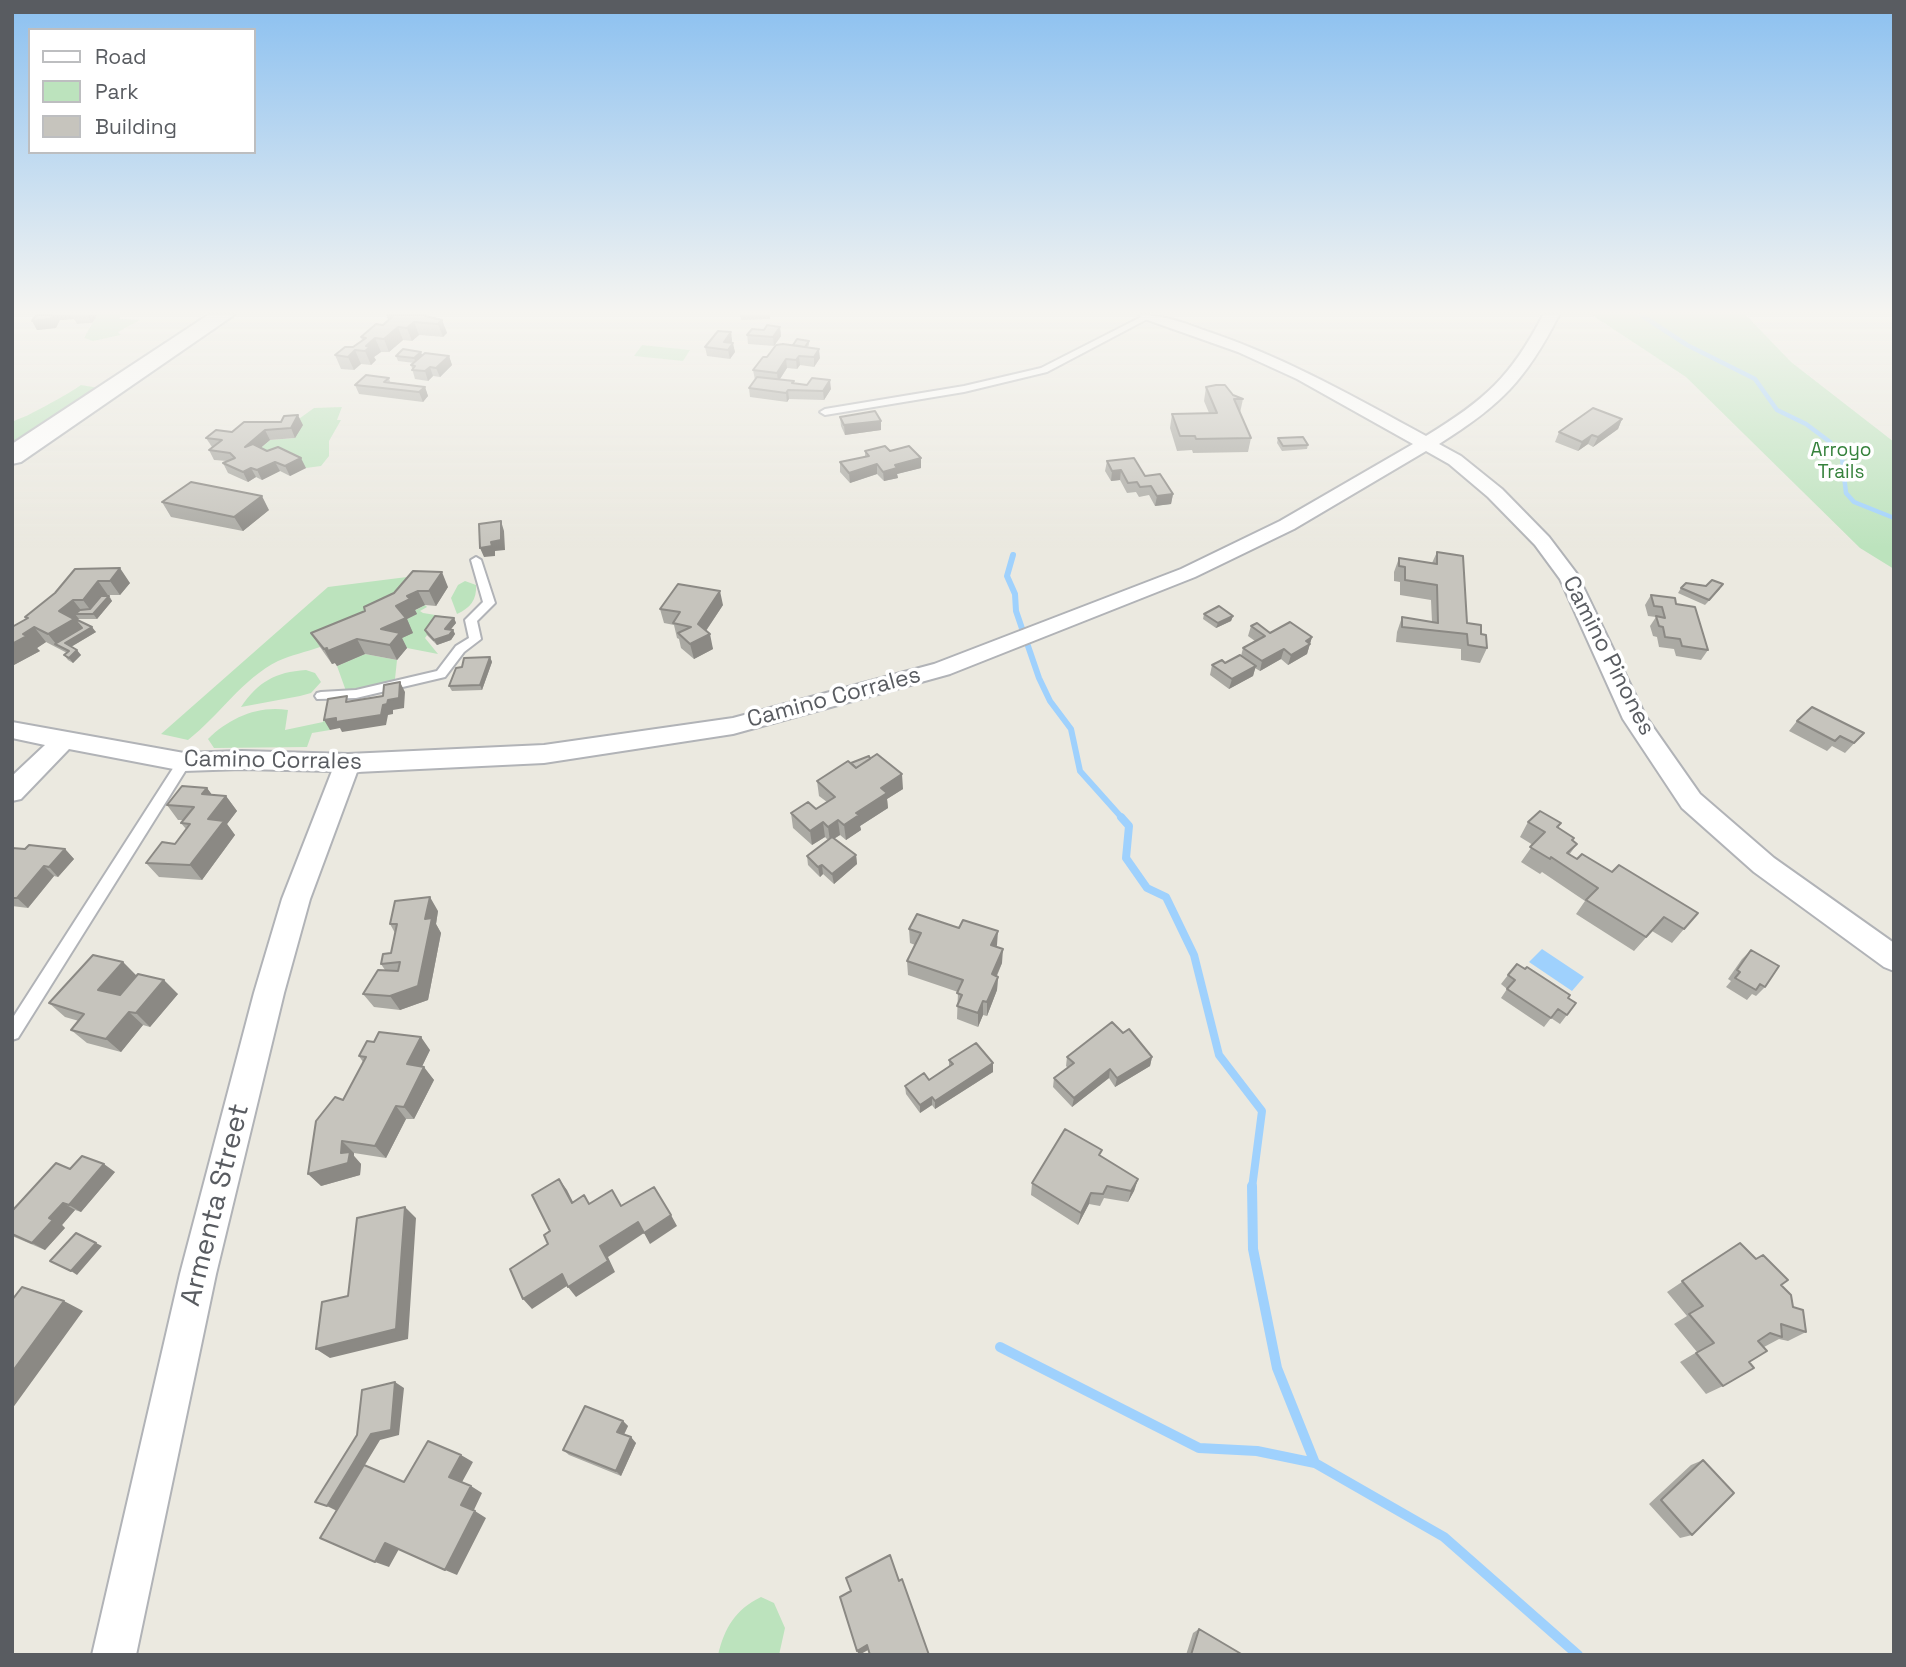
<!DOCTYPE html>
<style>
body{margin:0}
#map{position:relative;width:1906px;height:1667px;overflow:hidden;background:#ebe9e0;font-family:"Space Grotesk",sans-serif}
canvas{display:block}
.frame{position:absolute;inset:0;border:14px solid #595c61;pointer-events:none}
.legend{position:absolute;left:28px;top:28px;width:228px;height:126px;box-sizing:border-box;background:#fff;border:2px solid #bdbec0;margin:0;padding:9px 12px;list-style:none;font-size:21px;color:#595c61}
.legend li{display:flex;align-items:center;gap:14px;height:35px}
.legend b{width:35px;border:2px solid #bdbec0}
</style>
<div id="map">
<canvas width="1906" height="1667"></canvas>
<div class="frame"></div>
<ul class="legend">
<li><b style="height:9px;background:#fff"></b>Road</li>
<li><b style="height:19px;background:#bce3bd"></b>Park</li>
<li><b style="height:19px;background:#c6c4bd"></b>Building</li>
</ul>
</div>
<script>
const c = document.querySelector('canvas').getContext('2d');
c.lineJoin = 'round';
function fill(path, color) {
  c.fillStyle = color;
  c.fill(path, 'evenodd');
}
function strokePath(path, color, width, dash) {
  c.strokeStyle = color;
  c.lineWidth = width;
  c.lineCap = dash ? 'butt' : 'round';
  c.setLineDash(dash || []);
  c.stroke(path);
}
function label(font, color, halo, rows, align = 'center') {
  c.font = font + ' "Space Grotesk",sans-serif';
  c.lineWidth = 7;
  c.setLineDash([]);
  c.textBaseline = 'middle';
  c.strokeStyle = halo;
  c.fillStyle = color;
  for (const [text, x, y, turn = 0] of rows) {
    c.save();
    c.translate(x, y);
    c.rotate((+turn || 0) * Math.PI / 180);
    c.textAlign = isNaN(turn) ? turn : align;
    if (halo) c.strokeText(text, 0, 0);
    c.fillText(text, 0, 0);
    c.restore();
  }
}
const green = new Path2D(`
 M97,315H121L119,319L140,320L118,332L121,335L93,341L84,338Z
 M1592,315H1746L1791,362L1894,442V569L1860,548L1686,377Z
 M642,345L690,350L683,361L634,356Z
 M81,385L99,388L12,445V422C19,418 26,417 32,413C49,404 65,396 81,385Z
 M342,407L337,420H341L329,441V456L321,466L306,468L283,456L249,458L270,440L295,438L289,426L314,408Z
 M407,577L398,595L322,633L320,647C306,652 291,655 278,661C242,679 219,716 188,740L161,734L328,587Z
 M465,581L476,585C477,600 470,608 457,614L451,598L458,585Z
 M425,605L427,607L420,611L423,613L448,617L437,621L425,638L438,654L407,648L392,641L403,621L416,614L414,611Z
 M365,654L397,660L395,679L387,684L346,691L337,666Z
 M306,670L315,673L321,682L311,693L300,696L241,707C258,682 275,672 306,670Z
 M327,706L333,710L330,730L312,733L307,747L214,748L208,739C229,718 258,705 288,710L285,730L323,722Z
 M761,1597L774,1603L785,1628L779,1655H718C725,1627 735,1610 761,1597Z`);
const water = new Path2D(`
 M1542,949L1584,977L1572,991L1529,962Z`);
const streamFar3 = new Path2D(`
 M1641,315L1687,345L1755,379L1777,410L1806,424L1830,442L1842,458L1846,493L1854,502L1894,518`);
const streamFar2 = new Path2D(`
 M1013,555L1007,576L1015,594L1016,611L1039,678L1050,701L1071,729L1080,771L1122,818`);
const streamFar1 = new Path2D(`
 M1121,817L1129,826L1126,858L1147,888L1166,897L1194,955L1219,1055L1262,1111L1252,1188`);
const stream = new Path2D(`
 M1252,1186L1253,1249L1277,1368L1315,1463
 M1000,1347L1199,1448L1257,1451L1315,1463L1444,1537L1578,1655`);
const lane = new Path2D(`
 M1145,315L1153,316L1047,372L964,392L825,415L820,412L825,409L964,386L1041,368Z
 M476,557L481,560L495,603L477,621L481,639L464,652L445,677L356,698L317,699L315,696L317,693L321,692L356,690L437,671L456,646L469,638L465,620L483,602L471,560Z
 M184,757L191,762L189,765L18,1038L12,1040V1019L179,759Z`);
const street = new Path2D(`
 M1139,315C1166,315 1187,324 1212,333C1288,359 1356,398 1426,436C1485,400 1511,377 1543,315H1559C1526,380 1500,406 1439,444L1461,456L1502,489L1549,537L1577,574L1646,717L1700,794L1774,858L1894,943V971L1884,967L1754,872L1682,808L1623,719L1560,579L1535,545L1488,497L1449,464L1426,451L1294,529L1195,577L950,674L733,734L544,763L357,772L310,899L284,993L216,1274L136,1655H92L180,1274L254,993L282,899L332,771L242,769L184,771L69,749L21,799L12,801V776L45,745L12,738V722L184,753L242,751L348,754L544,745L733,718L934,664L1181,569L1280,521L1413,444L1297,379L1238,352L1142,318Z`);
const secondary = new Path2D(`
 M208,315H234L21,462L12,464V444Z`);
const wall = new Path2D(`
 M36,315H97L92,323L77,324L74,319L60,320L56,328L37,330L32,321Z
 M386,315H429L430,317L442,320L447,333L443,337L419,335L412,341L403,340L389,352H381L374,357L376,360L371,365L361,364L354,370L341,369L335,355L353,347L362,340L361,337L383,325L388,320Z
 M740,315H770V319L741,320Z
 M780,327L781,336L774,346L748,344L747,335Z
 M731,332L732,341V343L735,352L730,359L707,356L705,347Z
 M809,341V345L808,347L820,358L814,367L800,365L797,369L787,368L780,379L794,383L831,389L824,400L789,399L787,402L750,397L749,388L755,380L753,370L767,357L793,345Z
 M423,355L449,356L452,365L440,377L433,376L428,381L415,379L411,365L414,363L398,361L396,356Z
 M389,378L390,382L425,387L428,396L423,402L359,394L355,385Z
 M1206,387L1243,399L1240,413L1251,438L1248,452L1193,453L1192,450L1177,451L1170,428L1172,414L1209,413L1204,401Z
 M840,417L881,421V430L845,435L841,426Z
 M1622,419L1618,429L1593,447L1588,444L1578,451L1555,442L1559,432Z
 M303,425L295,438L270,440L260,448L306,468L290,476L280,471L262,480L256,477L248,482L228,473L223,463L227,461L214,460L209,450L212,447L206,438L232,432Z
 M1278,438L1308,445L1307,449L1282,451L1277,443Z
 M865,451H890L921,458V468L897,474L898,478L884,481L877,474L850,483L840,472V462L865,457Z
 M1107,461L1145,476L1173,494L1171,504L1155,506L1149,495L1139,497L1136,492L1127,493L1120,480L1111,481L1105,471Z
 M162,502L269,510L243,531L171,517Z
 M1437,552L1467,623L1481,634L1487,648L1480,663L1461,660V649L1396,642L1397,632L1402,617L1432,622L1431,600L1400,595V582L1394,581V572L1399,558L1432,563Z
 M75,569L130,583L120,595H109L112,601L97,619H79L77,620L96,632L71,647L81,655L73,663L68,660L64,655L67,653L46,642L37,648L40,651L12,666L27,619L25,617L55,593Z
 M448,587L436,606L425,605L415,610L417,614L407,619L413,633L402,638L407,648L397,660L365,654L337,666L335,663L332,664L320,647L311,633L365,611L394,593Z
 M1681,588L1720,589L1705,605L1678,593Z
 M1651,595L1676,604L1708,650L1701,660L1676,656L1674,649L1659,647L1657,637L1653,636L1650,626L1656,617L1648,616L1645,605Z
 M723,605L706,631L713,649L694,659L681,648L679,639L677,638L674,625L664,623L660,609Z
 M1204,614L1233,616L1231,621L1216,628L1203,619Z
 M454,618L456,623L451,629L453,630L455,634L451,640L437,645L427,635L425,630Z
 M1251,626L1270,633L1312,637L1307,654L1288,665L1281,659L1260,671L1255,668L1253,676L1229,689L1210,675L1212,665L1225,663L1241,656L1243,648L1255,641L1248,636Z
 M490,657L492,662L482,690L452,691L449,686L462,667Z
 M1797,721L1864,733L1845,753L1832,746L1827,751L1789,731Z
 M851,764L903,789L887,799L888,808L860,826L861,830L846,840L840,835L834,839L856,855L857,864L834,884L823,874L820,877L808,865L807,856L828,840L825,837L812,845L793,828L791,813L816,809L827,802L819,796L817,781Z
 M207,788L212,795L226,796L237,811L227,824L235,835L202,880L159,877L146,863L175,844L186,829L181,823L184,820H178L167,805Z
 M1528,822L1561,823L1558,828L1574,838L1572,841L1577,844L1569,855L1684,929L1672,943L1652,931L1634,951L1576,914L1585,901L1542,872L1540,874L1521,862L1533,845L1520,837Z
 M12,848L25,849H65L74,859L58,877L54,876L28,908L12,906Z
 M438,911L436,924L441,933L428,1000L400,1010L374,1007L363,994L385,970L381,964L391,953L395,933L390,924Z
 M909,929L997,945L996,947L1002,963L997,976L998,977L997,990L987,1016L983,1015L978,1027L957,1019L958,992L908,975L907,961L915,945L910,943Z
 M1751,950L1765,987L1756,996L1752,994L1747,1000L1726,987L1731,981L1728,979L1742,959Z
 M123,962L136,976L178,994L150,1027L143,1025L121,1052L87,1043L71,1030L79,1021L65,1017L49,1003Z
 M1508,975L1568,998L1576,1003L1560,1024L1551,1018L1544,1027L1501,998L1507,989L1501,984Z
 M1123,1033L1152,1057L1150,1066L1115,1087L1109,1078L1072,1107L1053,1087L1054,1078L1068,1068L1066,1066L1067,1057Z
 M430,1050L422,1066L434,1080L414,1119H406L386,1158L354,1153V1156L361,1164L360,1175L321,1186L343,1100L363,1062L359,1056Z
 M949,1060L993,1063V1072L935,1109L932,1105L920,1113L906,1094L905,1086L929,1080L949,1067Z
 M1100,1156L1138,1179L1134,1191L1128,1202L1104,1198L1100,1206L1089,1204L1078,1225L1031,1195L1032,1183Z
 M70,1169L115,1172L81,1212L75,1210L62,1225L65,1228L45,1250L12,1236V1211Z
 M1740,1243L1781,1285L1806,1332L1788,1341L1779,1339L1764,1347L1749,1362L1723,1386L1706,1394L1680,1362L1697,1352L1674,1324L1687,1316L1667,1292Z
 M623,1421L628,1426L624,1435L636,1443L621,1476L569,1455L563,1450Z
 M1703,1460L1692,1535L1680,1538L1649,1504L1691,1465Z
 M1199,1629L1243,1655H1186L1193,1633Z`);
const shadedWall = new Path2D(`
 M53,315H77H71L74,319L60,320L56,328L37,330L32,321Z
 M87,315H97L92,323Z
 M442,320L447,333L443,337L438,324Z
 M414,322L419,335L412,341L407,328Z
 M398,327L403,340L389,352L384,339Z
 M780,327L781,336L774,346L773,337Z
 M731,332L732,341L726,349L724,342Z
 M375,338L381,352L374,357L376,360L371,365L365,351L366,346Z
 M733,343L735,352L730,359L728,350Z
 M819,349L820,358L814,367V357Z
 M355,350L361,364L354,370L348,357Z
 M421,352L423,357L416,363L414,358Z
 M449,356L452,365L440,377L436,368Z
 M799,356L800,365L797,369L796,360Z
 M786,359L787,368L778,382L777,373Z
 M430,367L433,376L428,381L425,371Z
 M830,380L831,389L824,400L823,391Z
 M425,387L428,396L423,402L419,392Z
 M788,390L789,399L787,402L786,393Z
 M298,415L303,425L295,438L291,428Z
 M1622,419L1618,429L1593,447L1598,437Z
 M881,421V430L845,435L844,425Z
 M265,430L270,440L250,457L245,447Z
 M1592,435L1588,444L1578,451L1582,442Z
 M301,458L306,468L290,476L285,466Z
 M921,458V468L897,474L898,478L884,481L883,472L895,465Z
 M275,462L280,471L262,480L257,470Z
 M877,464V474L850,483L849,473Z
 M251,468L256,477L248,482L243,472Z
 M1121,470L1120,480L1111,481L1112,471Z
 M1173,494L1171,504L1155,506L1157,496Z
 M262,496L269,510L243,531L234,517Z
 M501,521L504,531L505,550L495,551V556L484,557L480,548Z
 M120,568L130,583L120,595L110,581Z
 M442,572L448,587L436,606L429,591Z
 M98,581L112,601L97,619L83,600Z
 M418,591L425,605L415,610L417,614L407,619L413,633L402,638L407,648L397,660L381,629L396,606L407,596Z
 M720,591L723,605L701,638L698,624Z
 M73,600L84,614H75L79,619L76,621L92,627L96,632L69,648L56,644L48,634L59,611Z
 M1233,616L1231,621L1216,628L1218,623Z
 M454,618L456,623L447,634L445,629Z
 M34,627L46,642L37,648L40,651L12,666V644L23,634Z
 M453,630L455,634L451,640L437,645L434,640Z
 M710,634L713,649L694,659L690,644Z
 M1312,637L1307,654L1288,665L1291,655L1306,641Z
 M357,639L365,654L337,666L335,663L332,664L324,649Z
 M1284,649L1281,659L1260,671L1262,661Z
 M77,650L81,655L73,663L69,658Z
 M490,657L492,662L482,690L480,685Z
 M1256,666L1253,676L1229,689L1232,679Z
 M400,682L405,692L404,708L393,710V714L388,715L386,725L342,732L340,728L330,730L324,720L336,718L383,705Z
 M902,774L903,789L887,799L888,808L860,826L861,830L846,840L844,825L881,788Z
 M207,788L218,803L202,794Z
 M226,796L237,811L227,824L235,835L202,880L190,865L208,819Z
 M838,820L840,835L830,841L828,827Z
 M823,822L825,837L812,845L810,831Z
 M65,849L74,859L58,877L49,867Z
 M856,855L857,864L834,884L832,874Z
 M822,865L823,874L820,877L818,867Z
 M44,866L54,876L28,908L17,898Z
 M430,897L438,911L436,924L441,933L428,1000L400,1010L390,996L425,919Z
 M998,931L997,945L991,959V945Z
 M1003,949L1002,963L991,988L992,974Z
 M123,962L137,976L113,1003L98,990Z
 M998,977L997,990L987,1016V1002Z
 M164,980L178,994L150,1027L136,1013Z
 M983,1001V1015L978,1027V1013Z
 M129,1012L143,1025L121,1052L106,1039Z
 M421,1037L430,1050L417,1077L407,1064Z
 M1152,1057L1150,1066L1115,1087L1117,1078Z
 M993,1063V1072L935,1109V1101Z
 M424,1067L434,1080L414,1119L404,1107Z
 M1110,1069L1109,1078L1072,1107L1074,1098Z
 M932,1097V1105L920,1113V1105Z
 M396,1106L406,1119L386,1158L375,1146Z
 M342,1141L354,1153V1156L361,1164L360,1175L321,1186L308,1174L341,1153Z
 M104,1164L115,1172L81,1212L69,1205Z
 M559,1179L567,1190L579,1214L572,1203Z
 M1138,1179L1134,1191L1128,1202L1131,1191Z
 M1091,1193L1089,1204L1078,1225L1081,1213Z
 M63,1203L75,1210L62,1225L65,1228L45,1250L32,1243L49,1218Z
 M405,1207L416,1218L408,1339L330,1358L316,1349Z
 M671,1215L677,1226L650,1244L644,1233Z
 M638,1222L644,1233L608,1257L615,1272L576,1297L568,1287L600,1246Z
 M96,1243L102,1246L77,1275L71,1271Z
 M562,1274L570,1284L532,1309L523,1299Z
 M64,1301L83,1311L12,1409V1372Z
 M395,1382L404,1388L399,1435L380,1440L337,1511L327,1506Z
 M623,1421L628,1426L622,1438L617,1432Z
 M631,1437L636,1443L621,1476L616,1471Z
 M461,1455L473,1462L461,1484L449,1477Z
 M471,1486L482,1493L473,1512L461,1505Z
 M475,1511L486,1518L457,1575L445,1570Z
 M385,1543L399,1549L389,1567L375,1562Z
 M867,1645L870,1649L859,1655L857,1651Z`);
const building = new Path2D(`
 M36,315H53L50,319L32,321Z
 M387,315H426L425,316L442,320L438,324L414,322L407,328L398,327L384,339L375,338L366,346L370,347L365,351L355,350L348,357L335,355L345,347H353L366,338L361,337L376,324L383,325L393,316Z
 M767,325L780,327L773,337L747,335L752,329L764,330Z
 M718,331L731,332L724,342L733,343L728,350L705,347Z
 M797,339L809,341L805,347L793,345Z
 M783,344L819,349L814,357L799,356L796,360L786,359L777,373L753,370L763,357H767L776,345Z
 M403,349L421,352L414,358L396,356Z
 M425,353L449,356L436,368L430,367L425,371L412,370L415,366L411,365Z
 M366,375L389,378L384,382L425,387L419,392L355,385Z
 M757,377L794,381L792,383L807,385L812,378L830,380L823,391L788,390L786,393L749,388Z
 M1216,385H1225L1233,395L1243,399H1234L1251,438L1196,439L1195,436H1180L1172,414L1217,413L1206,387Z
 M1593,408L1622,419L1598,437L1592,435L1582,442L1559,432Z
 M875,411L881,421L844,425L840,417Z
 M298,415L291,428L265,430L245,447L253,444L267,451L278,447L301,458L285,466L275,462L257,470L251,468L243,472L223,463L235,458L230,453L209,450L222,440L206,438L216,430L232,432L244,422H281L284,416Z
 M1303,437L1308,445L1283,446L1278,438Z
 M885,446L890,451L909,446L921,458L895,465L897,468L883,472L877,464L849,473L840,462L869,456L865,451Z
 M1134,458L1145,476L1160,474L1173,494L1157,496L1151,486L1140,487L1137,482L1128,483L1121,470L1112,471L1107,461Z
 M191,482L262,496L234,517L162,502Z
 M501,521V540L491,542L492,546L480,548L479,524Z
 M1437,552L1463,556L1467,623L1481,625V634L1486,635L1487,648L1468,645L1467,634L1402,627V617L1438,623L1437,585L1405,580V567L1399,566V558L1437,564Z
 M120,568L110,581H98L83,600H73L59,611L74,619L48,634L34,627L23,634L27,636L12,644V627L28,618L25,617L55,593L75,569Z
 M413,571L442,572L429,591H418L407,596L410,599L396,606L406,618L381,629L400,633L390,645L357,639L328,651L327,648L324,649L311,633L365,611L364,607L394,593Z
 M1712,580L1723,584L1709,600L1681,588L1686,583L1706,586Z
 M678,584L720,591L698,624L710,634L690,644L678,633L691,627L673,623L680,612L660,609Z
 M1651,595L1675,598L1676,604L1695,607L1708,650L1682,646L1680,639L1665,637L1663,627L1659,626L1656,616L1665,618L1662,607L1654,606Z
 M101,596H109L93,614H75L80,610L90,609Z
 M1219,606L1233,616L1218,623L1204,614Z
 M435,616L454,618L445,629L453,630L449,635L434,640L425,630Z
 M71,617L92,627L65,643L77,650L69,658L64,655L69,651L55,644L82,628L74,619Z
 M1290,622L1312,637L1306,641L1310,644L1291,655L1284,649L1262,661L1243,648L1265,636L1251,626L1257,623L1270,633Z
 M1240,655L1256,666L1232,679L1212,665L1222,660L1225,663Z
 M490,657L480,685L449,686L456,668L462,667L464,658Z
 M400,682L399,698L388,700L387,704L383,705L381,715L336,722V718L324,720L328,699L347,696L346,702L383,696L384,685Z
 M1812,707L1864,733L1854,743L1840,736L1835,741L1797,721Z
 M877,754L902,774L881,788L887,793L856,813L859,815L844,825L838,820L828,827L823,822L810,831L791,813L808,802L816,809L835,797L817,781L848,761L856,768Z
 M869,756L870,759L856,768L851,763Z
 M182,786L207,788L202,794L226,796L208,819L224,821L190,865L146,863L162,842L175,844L190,824L181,823L194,807L167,805Z
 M1540,811L1561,823L1557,827L1574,838L1572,840L1577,844L1567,853L1577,859L1582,854L1612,872L1619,865L1698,913L1684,929L1664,917L1646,937L1586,900L1598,888L1551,857L1550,859L1530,847L1545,832L1528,822Z
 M832,837L856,855L832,874L822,865L818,867L807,856Z
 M29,845L65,849L49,867L44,866L17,898H12V848L25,849Z
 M430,897L425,919L432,918L418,986L390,996L363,994L378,970L398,971L400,962L381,964L383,954L391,953L397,924H390L395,901Z
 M917,914L959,928L963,920L998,931L991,945L1003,949L992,974L998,977L987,1002L983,1001L978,1013L957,1006L962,995L957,993L963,980L907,961L921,933L909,929Z
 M1751,950L1779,966L1765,987L1760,984L1756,990L1735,978L1740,972L1737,970Z
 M93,955L123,962L98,990L120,995L138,974L164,980L136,1013L129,1012L106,1039L71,1030L84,1014L49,1003Z
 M1517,964L1525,969L1527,967L1570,995L1568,998L1576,1003L1567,1015L1558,1009L1551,1018L1507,989L1515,980L1508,975Z
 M1112,1022L1123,1033L1129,1029L1152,1057L1117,1078L1110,1069L1074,1098L1054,1078L1074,1063L1067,1057Z
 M379,1032L421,1037L407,1064L424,1067L404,1107L396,1106L375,1146L342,1141L341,1153L350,1152L348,1163L308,1174L316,1121L335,1097L343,1100L366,1057L359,1056L367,1041L374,1042Z
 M976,1043L993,1063L935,1101L932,1097L920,1105L905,1086L924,1073L929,1080L953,1064L949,1060Z
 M1065,1129L1102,1150L1099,1155L1138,1179L1131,1191L1107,1186L1103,1194L1091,1193L1081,1213L1032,1183Z
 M82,1156L104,1164L69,1205L63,1203L49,1218L53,1220L32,1243L12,1234V1211L56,1163L70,1169Z
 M559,1179L572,1203L584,1195L589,1204L612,1190L621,1206L654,1187L671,1215L644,1233L638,1222L600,1246L608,1261L568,1287L562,1274L523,1299L510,1269L548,1244L544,1235L550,1231L532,1195Z
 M405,1207L396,1329L316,1349L322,1302L348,1296L357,1218Z
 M76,1233L96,1243L71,1271L50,1261Z
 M1740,1243L1756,1259L1763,1255L1788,1280L1781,1285L1791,1295L1793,1307L1803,1310L1806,1332L1781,1324L1782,1337L1770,1333L1758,1341L1767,1351L1749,1362L1754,1368L1723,1386L1696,1353L1714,1343L1689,1314L1703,1306L1682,1281Z
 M22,1287L64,1301L12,1372V1300Z
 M395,1382L391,1430L371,1434L327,1506L315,1502L357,1435L362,1390Z
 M585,1406L623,1421L617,1432L631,1437L616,1471L563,1450Z
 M428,1441L461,1455L449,1477L471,1486L461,1505L475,1511L445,1570L385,1543L375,1562L320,1538L364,1465L404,1482Z
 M1703,1460L1734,1493L1692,1535L1661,1500Z
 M890,1555L899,1581L902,1579L929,1655H870L867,1645L857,1651L840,1597L851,1591L846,1578Z
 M1199,1629L1243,1655H1191Z`);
const farParknames = [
 ["Arroyo",1841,451],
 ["Trails",1841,473]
];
const streetNames = [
 ["Camino Pinones",1608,656,63],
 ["Camino Corrales",834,698,-15],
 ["Camino Corrales",273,761,1]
];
const nearStreetnames = [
 ["Armenta Street",216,1205,-76]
];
fill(green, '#bce3bd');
fill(water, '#9fd1fd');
strokePath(streamFar3, '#9fd1fd', 4.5);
strokePath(streamFar2, '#9fd1fd', 6);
strokePath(streamFar1, '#9fd1fd', 8);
strokePath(stream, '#9fd1fd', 10);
strokePath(lane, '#b1b3b7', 4);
strokePath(street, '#b1b3b7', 4);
strokePath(secondary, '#b2b5ba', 4);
fill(lane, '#fff');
fill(street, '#fff');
fill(secondary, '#fff');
fill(wall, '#aaa9a3');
fill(shadedWall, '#8b8984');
fill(building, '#c6c4bd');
strokePath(building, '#8b8984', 2);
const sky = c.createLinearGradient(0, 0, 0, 548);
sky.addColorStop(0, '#8bc0f0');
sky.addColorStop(0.57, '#f6f5f1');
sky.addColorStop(1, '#f6f5f100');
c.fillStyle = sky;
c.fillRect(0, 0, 1906, 548);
label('19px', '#36823c', '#fff', farParknames);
label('23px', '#595c61', '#fff', streetNames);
label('28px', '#595c61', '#fff', nearStreetnames);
</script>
